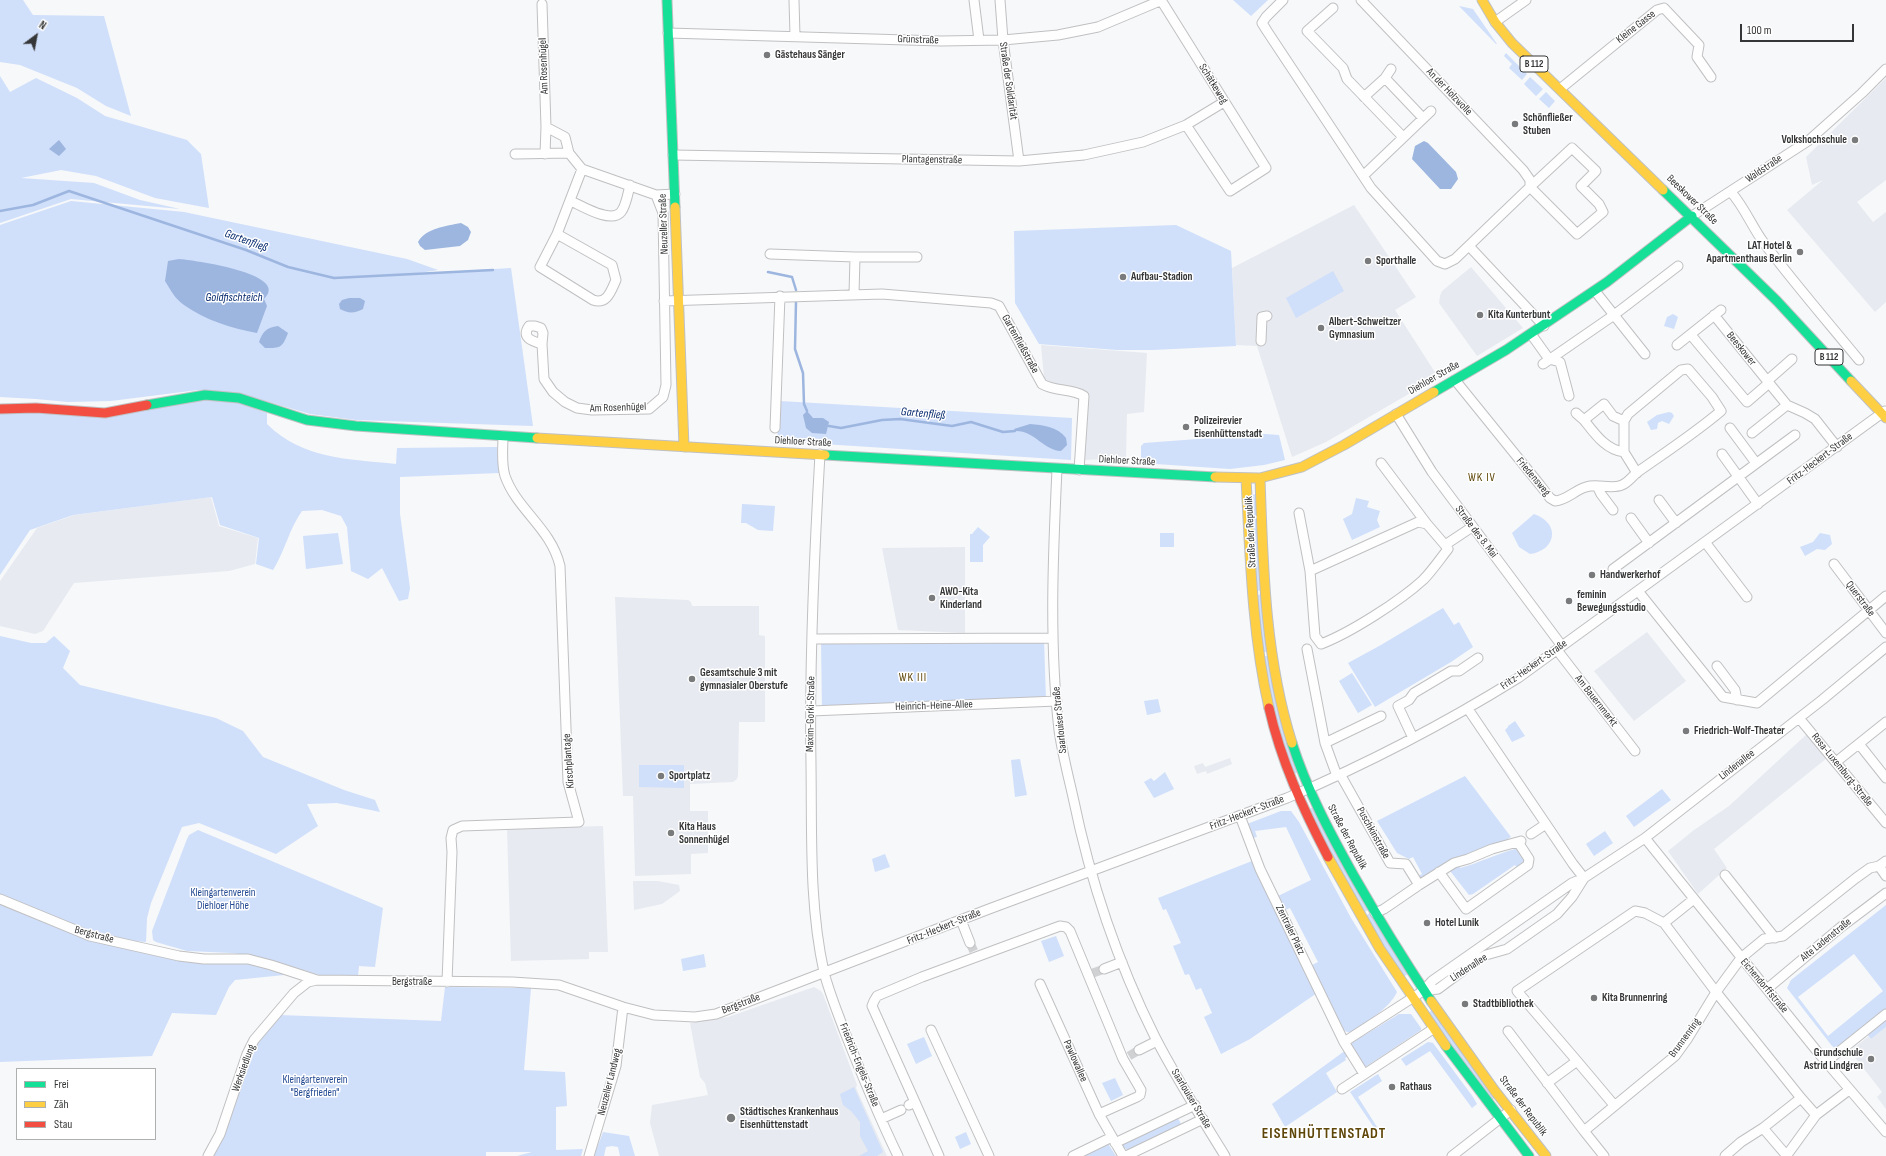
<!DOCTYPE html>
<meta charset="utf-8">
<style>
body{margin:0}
#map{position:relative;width:1886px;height:1156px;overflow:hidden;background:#f6f8fa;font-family:"Sofia Sans Condensed",sans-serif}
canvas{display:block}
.legend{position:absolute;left:16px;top:1068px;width:140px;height:72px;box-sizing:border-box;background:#fff;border:1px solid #aeafaf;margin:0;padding:5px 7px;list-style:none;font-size:12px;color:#353637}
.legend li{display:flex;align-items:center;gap:8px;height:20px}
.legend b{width:20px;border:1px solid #aeafaf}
.north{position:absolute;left:16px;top:16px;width:40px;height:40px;-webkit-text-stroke:3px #fff;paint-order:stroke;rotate:32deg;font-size:11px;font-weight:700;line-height:16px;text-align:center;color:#353637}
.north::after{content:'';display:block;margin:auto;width:14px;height:18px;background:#353637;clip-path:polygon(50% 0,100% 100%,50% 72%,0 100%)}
.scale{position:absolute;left:1740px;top:24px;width:114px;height:18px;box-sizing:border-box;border:2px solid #353637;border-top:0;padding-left:5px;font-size:12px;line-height:14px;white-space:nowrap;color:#353637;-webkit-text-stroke:3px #fff;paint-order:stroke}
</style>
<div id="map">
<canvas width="1886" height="1156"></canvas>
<ul class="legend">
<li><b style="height:5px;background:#16e098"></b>Frei</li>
<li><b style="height:5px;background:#ffcf43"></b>Zäh</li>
<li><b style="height:5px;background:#f24e42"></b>Stau</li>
</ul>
<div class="north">N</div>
<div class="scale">100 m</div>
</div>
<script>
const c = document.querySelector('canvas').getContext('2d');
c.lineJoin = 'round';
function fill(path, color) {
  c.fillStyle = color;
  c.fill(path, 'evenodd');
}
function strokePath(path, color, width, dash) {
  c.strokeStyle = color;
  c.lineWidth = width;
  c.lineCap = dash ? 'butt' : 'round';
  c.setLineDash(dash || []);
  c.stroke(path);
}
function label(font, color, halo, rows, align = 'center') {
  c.font = font + ' "Sofia Sans Condensed",sans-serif';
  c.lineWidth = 3;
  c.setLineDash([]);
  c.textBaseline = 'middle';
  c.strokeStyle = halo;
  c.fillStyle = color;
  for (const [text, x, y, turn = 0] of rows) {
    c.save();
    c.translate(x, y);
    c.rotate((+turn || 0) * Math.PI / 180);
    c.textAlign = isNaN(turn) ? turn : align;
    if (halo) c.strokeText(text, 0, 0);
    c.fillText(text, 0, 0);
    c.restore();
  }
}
const built = new Path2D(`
 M1886,78V180L1857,202L1873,222L1886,212V302L1875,312L1787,210L1823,180L1812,185L1806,157Z
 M1354,205L1416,297L1395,310L1438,377L1326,442L1292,457L1257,346L1236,345L1232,268Z
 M1471,267L1523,328L1477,356L1439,303L1440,296L1442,291Z
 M1041,345L1147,353L1144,412L1127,414L1126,458L1084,460L1088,401L1051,386L1044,377Z
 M211,497L219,526L258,538L255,564L229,571L74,583L43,631L35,634L0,626V581L37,528L74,515Z
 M965,547V633L898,630L882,548Z
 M615,597L688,600L691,602L692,606H759V635L765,636V722H739L738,776L737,779L733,782L690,784V811H708V853L691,854V874L635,876L633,796H623Z
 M1647,632L1686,681L1634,721L1594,671Z
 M1808,733L1827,758L1714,849L1727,868L1698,894L1668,851L1694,830L1729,806Z
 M1230,758L1232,764L1207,774L1206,771L1197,774L1194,766L1203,763L1205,767Z
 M603,826L608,952H589V959L511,961L507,829Z
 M633,881H658L679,885L680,891L662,904L634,910Z
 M814,987L821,991L823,994L857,1085L856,1088L887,1156H659L650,1123L652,1105L708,1095L705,1083L700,1077L690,1023L728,1017Z
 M1886,1027V1109L1877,1097L1882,1092L1850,1051L1869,1036L1871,1039Z`);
const green = new Path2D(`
 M0,0H23L33,15L104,16L131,116L106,106L77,88L20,65L0,62Z
 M1233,0H1268L1251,16Z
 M1459,6L1473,9L1497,44H1496Z
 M1506,53L1527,74L1522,80L1509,68L1512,64L1504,56Z
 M0,76L10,92L36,78L77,98L105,116L187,140L201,154L209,208L155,198L96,176L61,170L21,178L94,183L140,200L180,209L71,199L0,223Z
 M1530,77L1543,89L1536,96L1524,84Z
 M1546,92L1555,101L1549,108L1539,99Z
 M71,201L184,212L407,259L438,270L413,274L511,268L533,426L356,420L310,414L238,393L198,390L111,401L68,402L36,399L0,397V225Z
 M1176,225L1231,251L1236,346L1152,350H1117L1039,344L1015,303L1014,231Z
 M1333,271L1344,291L1296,318L1286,298Z
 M1673,314L1678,317L1674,329L1664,326L1667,317Z
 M204,398L236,402L267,413V424C302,459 348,459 396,464L397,448L497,447L499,473L400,477V514L410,588L408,599L399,601L382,568L368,579L351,571L347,527L341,516L322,510L302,511C289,529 285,551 273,570L256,564L259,538L220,525L212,497L73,515L30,530L0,575V409L65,412Z
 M780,401L1072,418L1071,460L777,441Z
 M1669,412L1672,413L1674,416L1669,424L1662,421L1658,423L1657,429L1651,430L1647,422L1657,415Z
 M1265,434L1279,435L1285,460L1264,465L1230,469L1141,463V446L1144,443Z
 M1257,494L1263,590L1257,591L1251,495Z
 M1356,498L1369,501L1367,507L1380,511L1377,520L1380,527L1352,540L1343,519L1352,514Z
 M742,504L775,506L773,531L758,530L746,523H741Z
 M1534,514C1562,524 1555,551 1530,554L1519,547L1512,533Z
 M978,527L990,537L983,545V562H970V534H972Z
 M338,533L343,564L306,569L303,536Z
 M1160,533H1174V547H1160Z
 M1820,533L1830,535L1832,544L1825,550L1817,549L1805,556L1800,547L1813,542Z
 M1264,594L1269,652H1263L1257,595Z
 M1443,608L1454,625L1459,622L1473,647L1451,662L1375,707L1348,663L1381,645Z
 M0,636L31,643H46L54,636L70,651L63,668L80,685L216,718L243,731L263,757L344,790L375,800L380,812L337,803L307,804L318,826L276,854L199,823L182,827L151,903L147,918L146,942C95,940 46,914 0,895Z
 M1044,640L1046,700L822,708L821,641Z
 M1264,656H1270L1298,772L1292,775L1281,742Z
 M1352,673L1372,705L1358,713L1339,681Z
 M1158,699L1161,712L1147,715L1144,701Z
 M1515,721L1525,736L1512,742L1505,730L1508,727V726Z
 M1020,759L1027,795L1015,797L1011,760Z
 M639,765H684V788L639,787Z
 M1165,772L1174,789L1154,798L1144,782L1151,778L1154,781Z
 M1465,776L1511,837L1492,849L1458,862L1460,868C1479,863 1496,854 1515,849L1514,843L1529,859L1519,871L1515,865L1473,894L1469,895L1447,867L1422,879L1418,876L1422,874L1413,857L1409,859L1397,853L1377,821Z
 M1662,789L1671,800L1634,827L1626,816Z
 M1313,807L1368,910L1363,913L1308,810Z
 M1281,811H1291L1299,822L1351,918L1397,992C1389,1009 1367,1021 1352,1032H1347L1342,1029L1312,965L1318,962L1290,908L1285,910L1278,896L1311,880L1286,827L1255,831L1257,837L1252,838L1247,824Z
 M198,830L383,908L375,967L359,966L358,976H323L259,957L232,953L187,951L156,942L153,940L152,931L187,839L189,835Z
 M1605,831L1613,843L1594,856L1586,844Z
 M885,854L890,867L875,872L872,859Z
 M1252,861L1317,993L1250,1039L1221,1054L1204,1017L1212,1013L1201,988L1196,990L1189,974L1185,975L1173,946L1181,943L1166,909L1163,910L1158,898Z
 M0,903L76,935L97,941L247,962L285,972L284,975L235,980L229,987L216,1015L172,1013L152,1056L0,1062Z
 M1886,905V1027L1871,1039L1864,1030L1838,1050L1832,1046L1787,988L1791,980ZM1854,954L1883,991L1828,1036L1798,997Z
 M1370,913L1408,974L1403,977L1365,916Z
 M1056,936L1064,956L1049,962L1041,941Z
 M704,954L706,967L683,971L681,959Z
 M445,987L531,988L524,1070L565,1072L567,1106L556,1107V1150L583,1149L581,1156H517L532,1152H486V1156H212L251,1053L261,1036L279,1015L441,1021Z
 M1432,1010L1497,1096L1492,1100L1427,1014Z
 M1399,1014H1411L1421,1028V1030L1364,1068L1350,1044Z
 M924,1037L932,1056L916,1064L907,1044Z
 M1428,1042L1433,1043L1473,1097L1477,1104L1472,1108L1430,1051L1406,1066L1401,1059Z
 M1346,1050L1349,1056L1345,1058L1346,1060L1326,1073L1337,1092L1285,1127L1272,1104Z
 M1378,1074L1382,1081L1358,1097L1377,1127L1375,1129L1350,1092Z
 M1115,1078L1123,1095L1111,1101L1102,1083Z
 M854,1087L883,1152L877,1156H859L868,1151L860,1136V1122L851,1111L843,1105L840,1094Z
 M1177,1116L1182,1126L1129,1151L1123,1147L1122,1144Z
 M603,1132L629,1136L635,1156H620L618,1147L612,1146L606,1147L604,1156H594Z
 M966,1132L971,1144L960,1149L955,1137Z
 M1107,1142L1116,1156H1078Z`);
const water = new Path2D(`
 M59,140L66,149L59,156L49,149Z
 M1424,141L1428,143L1456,172L1458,179L1451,189H1440L1412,159L1415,146Z
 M461,223L468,227L471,232L468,240L460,246L425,250L420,246L418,242C426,228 446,226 461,223Z
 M179,259C191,260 292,273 264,299L267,306L257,333C231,328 205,320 184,305C175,299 170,289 165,281L168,261Z
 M349,298H360L365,301L363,309C355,313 349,314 340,309L339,304L342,300Z
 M278,326L288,333C282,348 281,348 265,348L259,342C263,331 266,328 278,326Z
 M807,411L813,418H823L829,422L826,434L812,433L806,428L803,415Z
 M1030,424C1043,425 1058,427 1066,438L1067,445L1061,451C1043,450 1034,430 1015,431L1014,429Z`);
const stream = new Path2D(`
 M0,211L33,205L69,191L246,250L288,267L334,278L493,270
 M768,272L792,277L796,290
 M796,301L795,349L803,373L804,404L807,411
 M829,426L841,428L882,420L900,419L952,426L971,422L1003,432L1015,431`);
const streetTunnel = new Path2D(`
 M970,943L975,954
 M1093,973L1104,969
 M1129,1056L1139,1050`);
const street = new Path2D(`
 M794,0L795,36
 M974,0L979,40
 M1000,0L1003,40L1019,161
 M1161,0L1266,168L1230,191L1186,125
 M1283,0L1266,17L1262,23L1267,31L1371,188L1437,261L1445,264L1455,259L1530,187V180L1523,170L1361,0
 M542,4L546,127L565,137L569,153L582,169L656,195L675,194
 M1333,8L1307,31L1343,68L1347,79L1403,137
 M1495,22L1526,0
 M668,33L941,41L1003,40L1058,35L1098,27L1162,0
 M1385,78L1423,118
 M1560,89L1657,10L1664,8L1699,45L1697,57L1711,77
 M1364,97L1385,78L1391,69
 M1572,148L1596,171L1581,186L1599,204L1603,212L1577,234L1530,187Z
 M515,154L569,153
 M545,154L546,127
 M673,155L1019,161L1084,155L1143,142L1186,125L1224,102
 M1363,176L1431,111
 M1731,192C1745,208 1752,227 1764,243C1794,283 1827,321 1859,360
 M571,201C582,206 611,224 621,212C626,206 628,193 630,185
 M1692,216L1808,141L1862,93L1886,69
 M557,234L612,265L616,280C611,291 607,305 593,300L540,267L557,234L582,169
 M1469,246L1544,326
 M770,254L855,257
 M1595,291L1614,315L1678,266
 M854,294L855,257H917
 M664,301L882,294L991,303L999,306L1042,384C1056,392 1071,388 1084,396L1079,470
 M1714,315L1769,383
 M1531,334L1549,359L1560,362L1569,396
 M1691,335L1747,402L1769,383L1787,405L1805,413L1815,419L1837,447
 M1261,341L1262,317L1267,316
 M542,344L543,333L541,328L535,326H529C521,338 532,341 542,344L544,379L553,392L565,402L577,408L592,410L649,409L663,397L666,385L663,213L656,195
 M1677,345L1721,310
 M1543,364L1614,315L1645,354
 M1455,380L1540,485L1550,498L1555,501C1567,500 1575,490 1586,487C1598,483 1611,490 1622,485C1629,482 1633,475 1639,471C1666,452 1695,433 1721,411L1712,397L1688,369L1681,370L1628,414L1624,421V452L1637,473
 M1767,381L1792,359
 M1576,413L1584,420
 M1396,414L1432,472L1562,646
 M1624,421L1613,416L1604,404L1584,420C1595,434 1606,450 1624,452
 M775,428L780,296
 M1730,428L1756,463
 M1752,433L1787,405
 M820,454C814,557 809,661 811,764C812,833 809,905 824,972C829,992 837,1011 844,1030C861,1073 878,1115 898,1156
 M1722,454L1758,504
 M1381,463L1427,524
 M1057,469C1053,555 1049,643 1059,730C1062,752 1068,775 1073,797C1090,880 1117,961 1155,1037C1176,1078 1201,1117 1225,1156
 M1597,486L1601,494L1613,510
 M1659,500L1676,523
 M1299,513L1310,571
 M1631,518L1649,543
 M1705,542L1747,597
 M1445,545L1427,524L1418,522L1310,571L1315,636L1321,644C1350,633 1400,601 1423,580C1432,571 1440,559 1448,549L1445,545L1472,527
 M1834,564L1886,633
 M1613,569L1795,435
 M1638,591L1723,697L1757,703L1886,596
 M812,639L1053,638
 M1307,649L1325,743L1381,716
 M1557,650L1635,751
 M1717,666L1735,690L1737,700
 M1468,709L1573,864L1584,878
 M811,711L1057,701
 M1799,718L1886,823
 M1413,738L1398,706L1409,700L1414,693L1451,671H1459L1478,658
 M1325,743L1337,776
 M1859,744L1886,778
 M1836,762L1886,722
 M1340,774L1390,863L1406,864L1419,885L1454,863L1468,859L1492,849L1521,841
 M1240,816L1260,869L1344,1042L1364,1074
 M1531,834L1546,824
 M1645,838L1816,1050L1886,1132
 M1879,866L1886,876
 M1439,872L1466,909L1528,865L1529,859L1518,842
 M1725,875L1775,938
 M0,899L90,936L179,956L204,959H248L271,965L317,980L512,982L559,985L623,1007L654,1015L695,1017L716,1014L989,909L1287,798C1367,764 1444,724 1518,678L1885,411
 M1375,913L1384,909L1419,885
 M961,920L970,943
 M1664,923L1694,899
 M1104,969L1122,962
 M447,982L452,852L451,838L453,830L462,826L579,822L568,782L560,566C551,528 517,510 505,476C501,463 503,448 503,436
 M1040,984L1099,1114L1123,1156
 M1767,989L1841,927L1886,893
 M1423,991L1438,989L1477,960L1486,955L1507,949L1557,914L1572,897L1584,878
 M931,1030L989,1156
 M1508,1031L1584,1131
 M1344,1042L1423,991L1432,981L1572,883L1584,878L1645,838L1822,700L1886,647
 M1139,1050L1157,1041
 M1577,1061L1517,991L1635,911L1645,913L1664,923L1716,992L1801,1098
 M1826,1062L1886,1014
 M1547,1083L1577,1061L1614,1105
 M1342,1089L1433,1029
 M915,1102L939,1156
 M909,1105L915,1102L872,1006L874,1001L877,996L922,977L1060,926L1066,927L1070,931L1123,1059L1141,1090L1140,1095L1137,1097L1099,1114
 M881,1119L901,1110
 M1763,1128L1787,1156
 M1115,1143L1195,1105
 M1787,1155L1816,1115
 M208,1156L220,1134L247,1054L254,1040L294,993L308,982L317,980
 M589,1156L616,1066L623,1007
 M1073,1156L1112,1137
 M1126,1156L1203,1119
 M1452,1156L1511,1110
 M1604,1156L1584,1131L1675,1056L1688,1038L1716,992L1741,958L1764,939L1783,936L1856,878L1870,868L1879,866L1886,861
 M1725,1156L1741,1142L1763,1128L1801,1098L1816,1115L1849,1090`);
const fast = new Path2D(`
 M667,0L675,207
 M1663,190L1777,301L1851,381
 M1434,392L1506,350L1607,282L1692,216
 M147,405L205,395L239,398L307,420L356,426L537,438
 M825,455L1215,477
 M1292,743C1307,790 1330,833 1354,876C1378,918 1404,960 1431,1001
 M1446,1046L1529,1156`);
const slow = new Path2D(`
 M1482,0L1495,22L1512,43L1663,190
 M675,207L684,447
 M1851,381L1886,418
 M537,438L825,455
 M1215,477L1260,478L1302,467L1344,445L1434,392
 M1246,478C1250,555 1252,633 1269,708
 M1260,478C1263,567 1265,658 1292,743
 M1328,857L1380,949L1446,1046
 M1431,1001L1495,1091L1546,1156`);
const jam = new Path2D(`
 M0,409L36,408L105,413L147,405
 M1269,708C1281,761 1303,809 1328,857`);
const markers = [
 [767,55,4,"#797a7b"],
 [1515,124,4,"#797a7b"],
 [1855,140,4,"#797a7b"],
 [1800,252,4,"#797a7b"],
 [1368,261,4,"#797a7b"],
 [1123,277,4,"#797a7b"],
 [1480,315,4,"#797a7b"],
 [1321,328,4,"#797a7b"],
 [1186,427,4,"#797a7b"],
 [1592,575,4,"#797a7b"],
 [932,598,4,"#797a7b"],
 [1569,601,4,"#797a7b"],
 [692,679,4,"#797a7b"],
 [1686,731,4,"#797a7b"],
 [661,776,4,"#797a7b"],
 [671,833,4,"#797a7b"],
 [1427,923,4,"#797a7b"],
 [1594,998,4,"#797a7b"],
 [1465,1004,4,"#797a7b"],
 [1871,1059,4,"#797a7b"],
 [1392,1087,4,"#797a7b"],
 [731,1118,5,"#797a7b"]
];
const shields = [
 [1534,64,28],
 [1829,357,28]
];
const shieldNames = [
 ["B 112",1534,64],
 ["B 112",1829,357]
];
const streetNames = [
 ["Kleine Gasse",1636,27,-38],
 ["Grünstraße",918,40,2],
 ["Am Rosenhügel",544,66,-92],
 ["Straße der Solidarität",1008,81,82],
 ["Schätkeweg",1213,84,58],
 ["An der Holzwolle",1449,92,46],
 ["Plantagenstraße",932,160,1],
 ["Waldstraße",1764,169,-34],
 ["Beeskower Straße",1692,200,44],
 ["Neuzeller Straße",664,224,-92],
 ["Gartenfließstraße",1020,344,61],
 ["Beeskower",1741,349,51],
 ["Diehloer Straße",1434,378,-30],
 ["Am Rosenhügel",618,408,-2],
 ["Diehloer Straße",803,442,3],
 ["Fritz-Heckert-Straße",1820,459,-37],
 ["Diehloer Straße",1127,461,3],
 ["Friedensweg",1533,477,50],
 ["Straße der Republik",1251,532,-93],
 ["Straße des 8. Mai",1476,532,53],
 ["Querstraße",1860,599,53],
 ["Fritz-Heckert-Straße",1534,665,-35],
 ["Am Bauernmarkt",1596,701,52],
 ["Heinrich-Heine-Allee",934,706,-2],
 ["Maxim-Gorki-Straße",811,714,-89],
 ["Saarlouiser Straße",1060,720,-96],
 ["Kirschplantage",569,761,-94],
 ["Lindenallee",1737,765,-38],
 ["Rosa-Luxemburg-Straße",1842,770,51],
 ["Fritz-Heckert-Straße",1247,813,-21],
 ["Puschkinstraße",1373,833,61],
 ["Straße der Republik",1347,837,62],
 ["Fritz-Heckert-Straße",944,927,-22],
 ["Zentraler Platz",1290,930,64],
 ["Bergstraße",94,935,15],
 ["Alte Ladenstraße",1826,940,-39],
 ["Lindenallee",1469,968,-33],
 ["Bergstraße",412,982],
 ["Eichendorffstraße",1764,986,50],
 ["Bergstraße",741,1004,-21],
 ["Brunnenring",1685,1038,-54],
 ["Pawlowallee",1075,1061,66],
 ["Friedrich-Engels-Straße",859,1065,68],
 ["Werksiedlung",244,1068,-70],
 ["Neuzeller Landweg",610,1082,-76],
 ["Saarlouiser Straße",1191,1099,59],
 ["Straße der Republik",1523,1106,53]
];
const poiNames = [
 ["Gästehaus Sänger",775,55],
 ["Schönfließer",1523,118],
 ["Stuben",1523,131],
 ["Volkshochschule",1847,140,"right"],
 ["LAT Hotel &",1792,246,"right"],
 ["Apartmenthaus Berlin",1792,259,"right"],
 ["Sporthalle",1376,261],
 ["Aufbau-Stadion",1131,277],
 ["Kita Kunterbunt",1488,315],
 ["Albert-Schweitzer",1329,322],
 ["Gymnasium",1329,335],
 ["Polizeirevier",1194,421],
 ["Eisenhüttenstadt",1194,434],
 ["Handwerkerhof",1600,575],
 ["AWO-Kita",940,592],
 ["Kinderland",940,605],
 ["feminin",1577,595],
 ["Bewegungsstudio",1577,608],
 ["Gesamtschule 3 mit",700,673],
 ["gymnasialer Oberstufe",700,686],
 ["Friedrich-Wolf-Theater",1694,731],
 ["Sportplatz",669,776],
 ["Kita Haus",679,827],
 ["Sonnenhügel",679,840],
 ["Hotel Lunik",1435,923],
 ["Kita Brunnenring",1602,998],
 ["Stadtbibliothek",1473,1004],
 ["Grundschule",1863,1053,"right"],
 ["Astrid Lindgren",1863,1066,"right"],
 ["Rathaus",1400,1087],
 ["Städtisches Krankenhaus",740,1112],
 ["Eisenhüttenstadt",740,1125]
];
const parkNames = [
 ["Kleingartenverein",223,893],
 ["Diehloer Höhe",223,906],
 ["Kleingartenverein",315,1080],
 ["\"Bergfrieden\"",315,1093]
];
const waterNames = [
 ["Gartenfließ",246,241,20],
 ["Goldfischteich",234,298],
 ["Gartenfließ",923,414,5]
];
const neighbourhoodNames = [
 ["WK IV",1482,478],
 ["WK III",913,678]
];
const districtNames = [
 ["EISENHÜTTENSTADT",1324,1134]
];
fill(built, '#e7eaf0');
fill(green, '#d0dffa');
fill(water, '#9db6df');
strokePath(stream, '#9db6df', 2.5);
strokePath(streetTunnel, '#cfd1d3', 9, [9, 4.5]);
strokePath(street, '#c0c0c2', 11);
strokePath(fast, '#c0c0c2', 11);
strokePath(slow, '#c0c0c2', 11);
strokePath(jam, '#c0c0c2', 11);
strokePath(street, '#fefefe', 9);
strokePath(fast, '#16e098', 9);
strokePath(slow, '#ffcf43', 9);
strokePath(jam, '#f24e42', 9);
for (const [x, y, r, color] of markers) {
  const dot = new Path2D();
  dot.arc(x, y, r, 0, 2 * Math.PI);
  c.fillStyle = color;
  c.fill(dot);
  strokePath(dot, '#fff', 1.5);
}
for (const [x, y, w] of shields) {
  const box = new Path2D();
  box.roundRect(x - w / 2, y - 8, w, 16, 3);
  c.fillStyle = '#fff';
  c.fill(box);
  strokePath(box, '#353637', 1);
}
label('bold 10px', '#353637', null, shieldNames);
label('11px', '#353637', '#fff', streetNames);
label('bold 11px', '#353637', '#fff', poiNames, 'left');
label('11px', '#254b93', '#fff', parkNames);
label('italic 12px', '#04286d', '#fff', waterNames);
c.letterSpacing = '1px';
label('12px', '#5f4709', '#fff', neighbourhoodNames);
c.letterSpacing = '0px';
c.letterSpacing = '1px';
label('bold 15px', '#5f4709', '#fff', districtNames);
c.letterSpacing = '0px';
</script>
